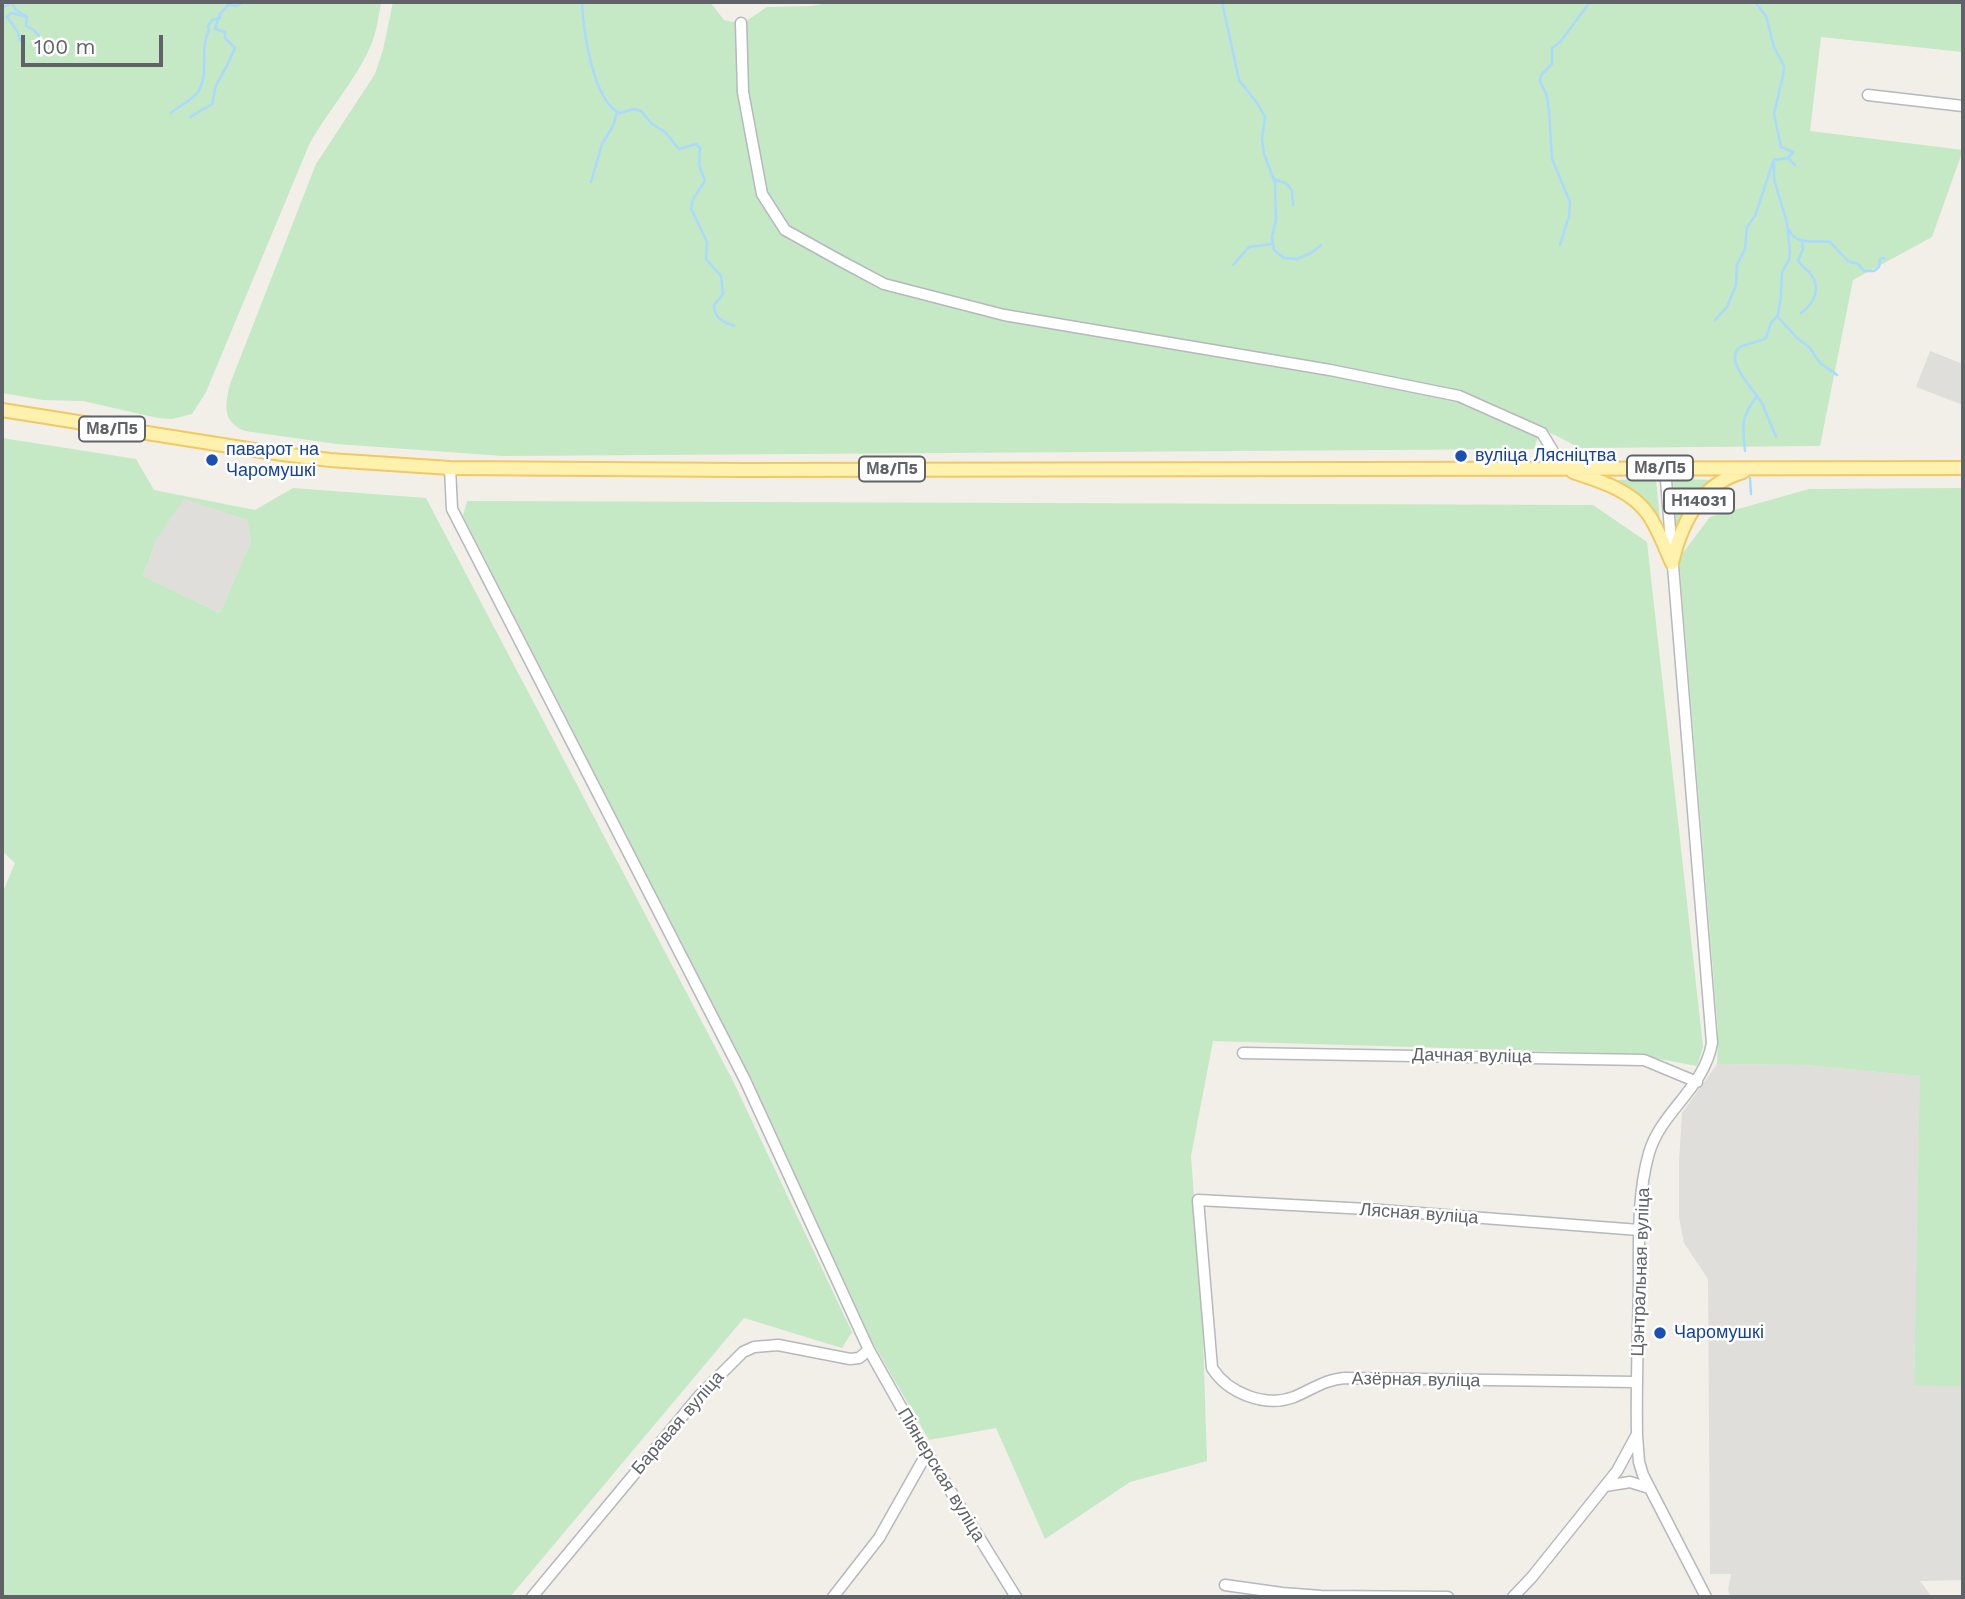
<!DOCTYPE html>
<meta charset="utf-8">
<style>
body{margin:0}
#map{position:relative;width:1965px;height:1599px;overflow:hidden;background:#f1efe8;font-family:"Work Sans",sans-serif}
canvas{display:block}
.frame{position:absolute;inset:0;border:4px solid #5f6368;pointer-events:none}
.scale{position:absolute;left:21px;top:35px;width:142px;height:32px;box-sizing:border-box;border:4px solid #5f6368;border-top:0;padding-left:9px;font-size:21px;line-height:24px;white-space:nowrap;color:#5f6368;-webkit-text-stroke:5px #fff;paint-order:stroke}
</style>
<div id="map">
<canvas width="1965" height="1599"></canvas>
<div class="frame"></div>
<div class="scale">100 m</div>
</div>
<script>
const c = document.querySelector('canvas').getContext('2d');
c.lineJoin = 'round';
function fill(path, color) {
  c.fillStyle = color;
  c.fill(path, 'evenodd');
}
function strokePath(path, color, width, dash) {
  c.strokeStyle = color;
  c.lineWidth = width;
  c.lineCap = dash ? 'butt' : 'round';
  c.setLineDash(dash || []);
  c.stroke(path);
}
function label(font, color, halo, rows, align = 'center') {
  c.font = font + ' "Work Sans",sans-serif';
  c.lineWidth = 5;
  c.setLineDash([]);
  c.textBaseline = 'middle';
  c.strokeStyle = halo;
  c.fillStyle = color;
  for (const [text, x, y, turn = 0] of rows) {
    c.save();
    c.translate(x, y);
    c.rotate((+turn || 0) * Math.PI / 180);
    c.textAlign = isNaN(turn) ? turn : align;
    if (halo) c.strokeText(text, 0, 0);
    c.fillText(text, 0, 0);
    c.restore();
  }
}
const industrial = new Path2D(`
 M1930,351L1963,364V405L1916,387Z
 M183,498L247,520L251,541L220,613L143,576L156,540Z
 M1717,1064L1805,1065L1921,1076L1914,1384L1963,1387V1580L1920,1581L1932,1597H1731L1728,1590L1731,1574H1710L1708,1279L1684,1243L1679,1217V1161L1682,1113Z`);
const green = new Path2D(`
 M2,2H381C379,15 377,28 373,40C359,77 328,110 309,145L206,392L192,414L172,419L158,418L83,401L43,400L2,393Z
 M393,2H710L724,20L742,24L767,7L811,6L834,2H1963V52L1821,37L1810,131L1963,150L1932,237L1853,280L1820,446L1580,448L1541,428L1534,449L503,456L337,444L245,431C222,422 225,405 230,384L316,164L375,74L383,50Z
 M2,438L136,459L154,490L255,510L293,488L426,498L733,1081L852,1332L842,1348L744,1318L510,1597H2V894L15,863L2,851ZM184,499L247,520L251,541L220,613L143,576L156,540Z
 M1656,479L1660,521L1642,498L1617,480Z
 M1673,479L1712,480L1695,496L1676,526Z
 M1963,488V1387L1914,1385L1920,1076L1805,1065L1717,1064L1718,1031L1679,558L1710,517L1809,489Z
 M467,501L1593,505L1647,542L1703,1047L1697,1066L1654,1058L1644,1054L1213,1041L1191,1156L1202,1307L1207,1461L1130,1482L1045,1539L996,1428L929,1440L872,1341L753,1082L463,516Z`);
const stream = new Path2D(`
 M582,2C583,29 593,102 620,113L634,109L641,111L651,123L665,132L679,149L696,144L700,148L699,165L705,181L694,197L691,208L707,242L706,259L721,276L723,294L714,305C714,318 723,322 734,326
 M1222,2L1239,80L1257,103L1265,117L1262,139L1264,154L1275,183L1276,220L1272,237L1274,250L1284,258L1297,259L1311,253L1321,245
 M2,8L12,3L16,10L27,17
 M27,17L26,26L34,30L41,39
 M20,41L18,32L7,17L11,13L27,17
 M171,113C178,106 193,100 198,92C210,73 199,49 209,30L208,26L212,20L220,18
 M190,117L212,104C214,97 214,87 218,82C225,70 230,60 235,48L225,38V32L215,29L220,14L228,5L237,6L243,2
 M1788,158L1795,165
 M1274,179L1287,184L1292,191L1293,205
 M591,182L602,144L613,126L617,112
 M1789,230C1796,246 1816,240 1830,242L1848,261L1858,264L1864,271H1874L1879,267L1880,259L1884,258
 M1560,245L1569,216L1570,202L1552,159L1549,111L1547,96L1540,81L1541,75L1552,64V48L1561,41L1590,2
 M1233,265L1249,247L1272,244
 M1801,313C1814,304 1822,288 1810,273C1806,269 1802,266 1798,261L1803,249L1802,241
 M1778,317L1797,338L1809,347L1820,363L1837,375
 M1715,320L1727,307L1736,285L1737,265L1745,249L1747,227L1755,216L1773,162
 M1757,396L1763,405L1776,437
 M1745,451C1742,425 1741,417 1757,396C1751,387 1725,360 1739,348C1745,343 1758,343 1766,338L1771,323L1778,315L1781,296L1782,272L1789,260L1790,252L1787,223L1774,179V160L1788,158L1793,152L1781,147L1774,114L1783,76L1784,66L1774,47L1766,16L1755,2
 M1750,478L1751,494`);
const minor = new Path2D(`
 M741,23L743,92L762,194L785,230L839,260L884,284L1004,315L1330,370L1459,396L1542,433L1563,468
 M1868,95L1963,106
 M450,468L452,509L745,1080L869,1350L927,1453L1016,1597
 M1665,468L1712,1043C1704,1089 1661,1111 1649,1153C1637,1195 1639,1243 1639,1286C1638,1336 1636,1386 1637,1436L1639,1462L1643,1475L1706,1597
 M1243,1053L1644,1060L1697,1082
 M1636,1382L1345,1378C1326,1379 1311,1390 1294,1397C1265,1408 1228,1393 1212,1368L1198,1200L1367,1209L1639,1230
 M1605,1486L1630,1482L1649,1488
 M1225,1585L1282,1593L1321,1596L1448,1597
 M532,1597L700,1395L743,1352L754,1347L778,1345L850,1359L859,1358L869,1350
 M833,1597L879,1538L927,1453
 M1513,1597L1532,1577L1617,1471L1636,1436`);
const major = new Path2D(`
 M2,410L267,452L330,460L450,468L744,470L1963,468
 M1573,472C1600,481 1631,490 1648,514C1658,528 1665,548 1672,563
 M1672,563C1681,524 1700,484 1743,472`);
const markers = [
 [1461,456,7,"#1a4fb4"],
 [212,460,7,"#1a4fb4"],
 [1660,1333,7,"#1a4fb4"]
];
const shields = [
 [112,429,66],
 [1660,468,66],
 [892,469,66],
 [1699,501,70]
];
const shieldNames = [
 ["М8/П5",112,429],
 ["М8/П5",1660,468],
 ["М8/П5",892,469],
 ["Н14031",1699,501]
];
const transitNames = [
 ["паварот на",226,450],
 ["Чаромушкі",226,471],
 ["вуліца Лясніцтва",1475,456],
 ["Чаромушкі",1674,1333]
];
const streetNames = [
 ["Дачная вуліца",1472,1056,1],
 ["Лясная вуліца",1419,1214,4],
 ["Цэнтральная вуліца",1641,1272,-88],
 ["Азёрная вуліца",1416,1380,1],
 ["Баравая вуліца",678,1423,-49],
 ["Піянерская вуліца",941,1475,59]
];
fill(industrial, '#e0deda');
fill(green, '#c5e8c5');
strokePath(stream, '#aadaff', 2.5);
strokePath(minor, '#b5b8bc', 13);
strokePath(major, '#f2c960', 16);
strokePath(minor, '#fff', 10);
strokePath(major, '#fff2af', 12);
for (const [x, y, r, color] of markers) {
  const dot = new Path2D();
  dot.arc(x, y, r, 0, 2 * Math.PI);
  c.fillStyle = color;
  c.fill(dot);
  strokePath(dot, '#fff', 2.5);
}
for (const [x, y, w] of shields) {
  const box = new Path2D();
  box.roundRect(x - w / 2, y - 12.5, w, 25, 5);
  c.fillStyle = '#fff';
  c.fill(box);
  strokePath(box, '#5f6368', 2);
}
label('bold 16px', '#5f6368', null, shieldNames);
label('18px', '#164399', '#fff', transitNames, 'left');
label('18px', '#5f6368', '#fff', streetNames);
</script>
